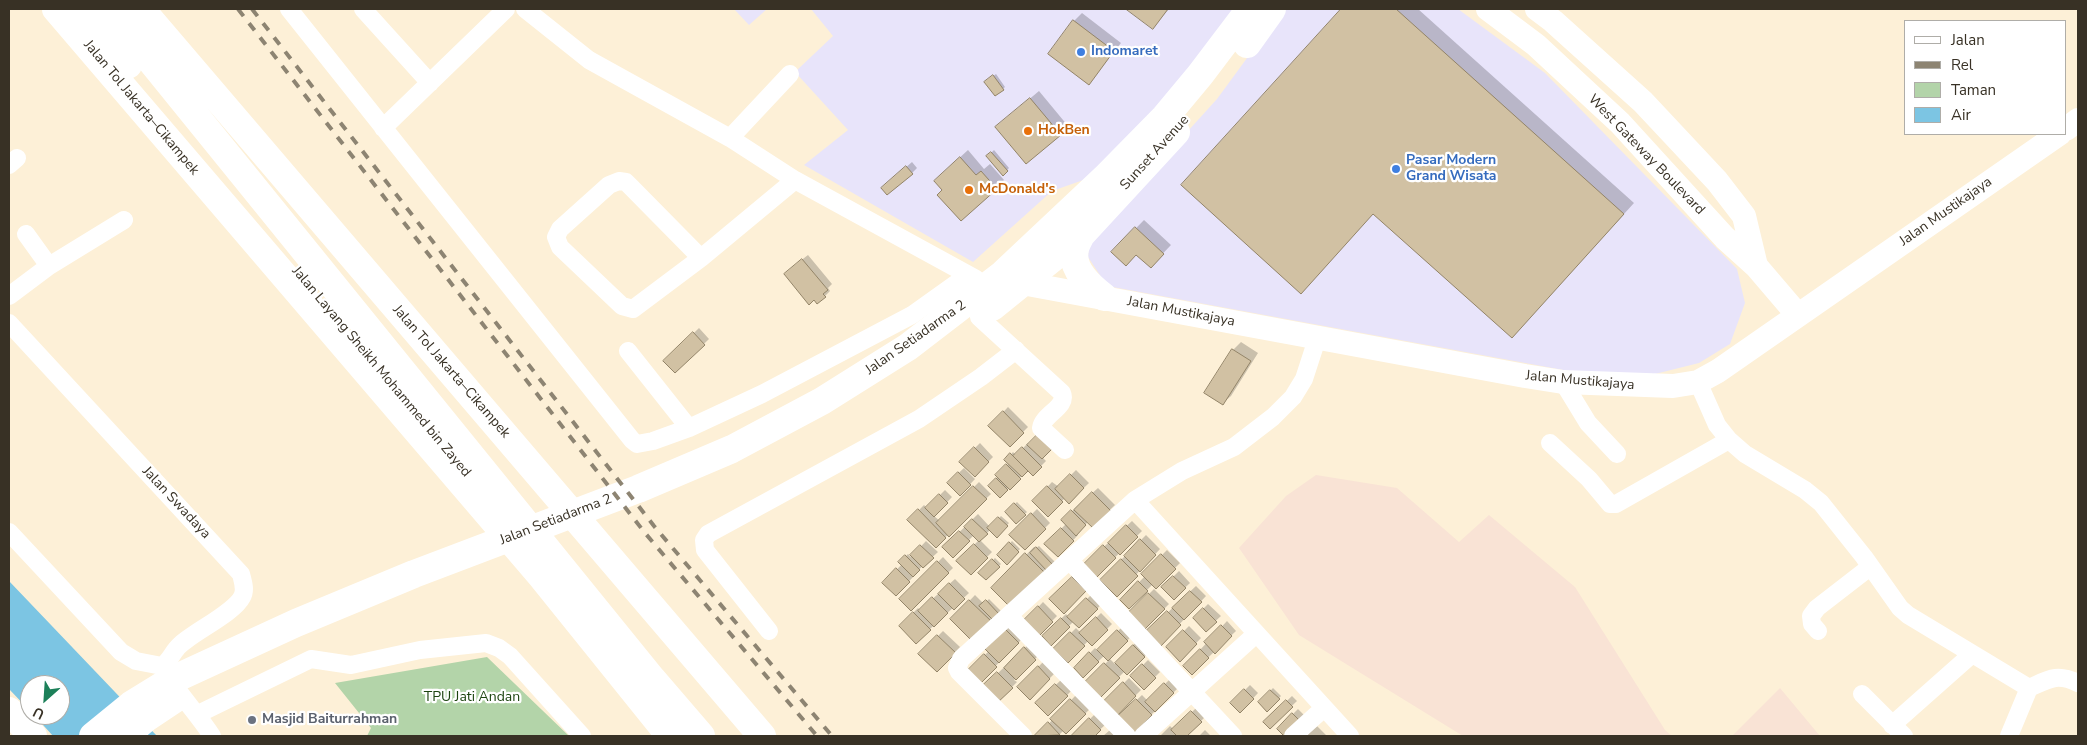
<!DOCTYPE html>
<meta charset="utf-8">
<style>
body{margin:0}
#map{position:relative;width:2087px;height:745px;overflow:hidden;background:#fdf0d7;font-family:"Nunito Sans",sans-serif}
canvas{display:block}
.frame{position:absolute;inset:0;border:10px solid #383125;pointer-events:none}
.legend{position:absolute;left:1904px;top:20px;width:162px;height:115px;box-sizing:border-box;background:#fff;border:1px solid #afada8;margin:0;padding:6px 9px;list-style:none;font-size:15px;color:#383125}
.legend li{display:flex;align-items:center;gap:10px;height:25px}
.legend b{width:25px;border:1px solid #afada8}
.north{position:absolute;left:20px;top:675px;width:50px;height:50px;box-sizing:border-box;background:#fff;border:1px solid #afada8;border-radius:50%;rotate:206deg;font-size:14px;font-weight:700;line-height:20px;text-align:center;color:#383125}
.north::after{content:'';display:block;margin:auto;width:18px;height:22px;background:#1c8059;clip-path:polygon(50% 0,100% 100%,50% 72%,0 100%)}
</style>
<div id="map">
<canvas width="2087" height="745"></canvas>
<div class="frame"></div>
<ul class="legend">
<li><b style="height:6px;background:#fff"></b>Jalan</li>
<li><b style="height:6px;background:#8d8472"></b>Rel</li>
<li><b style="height:14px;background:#b3d4a9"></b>Taman</li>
<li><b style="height:14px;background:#7cc5e3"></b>Air</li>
</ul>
<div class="north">U</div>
</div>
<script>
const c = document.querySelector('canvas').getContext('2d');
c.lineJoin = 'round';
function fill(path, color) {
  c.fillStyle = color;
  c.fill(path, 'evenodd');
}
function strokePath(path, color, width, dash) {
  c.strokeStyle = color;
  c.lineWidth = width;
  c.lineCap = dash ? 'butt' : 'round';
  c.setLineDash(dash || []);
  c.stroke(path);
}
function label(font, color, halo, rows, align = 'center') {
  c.font = font + ' "Nunito Sans",sans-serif';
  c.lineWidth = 4.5;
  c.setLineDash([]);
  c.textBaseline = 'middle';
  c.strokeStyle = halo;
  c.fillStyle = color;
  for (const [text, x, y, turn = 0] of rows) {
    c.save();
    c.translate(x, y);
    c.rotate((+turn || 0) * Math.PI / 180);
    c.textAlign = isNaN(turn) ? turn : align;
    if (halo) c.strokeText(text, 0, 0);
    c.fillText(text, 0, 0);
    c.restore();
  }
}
const commercial = new Path2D(`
 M734,9H767L749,25Z
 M811,9H1239L1217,40L1092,177L1052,191L973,262L804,165L848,130L795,72L833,36Z
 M1283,9H1458L1545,73L1737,269L1745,303L1730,344L1699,363L1655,374L1574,372L1107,286L1088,257L1089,240L1217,99Z`);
const industrial = new Path2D(`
 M1316,475L1397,488L1459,542L1489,515L1575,587L1665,730L1672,736H1463L1299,635L1239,548L1286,496Z
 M1780,688L1820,736H1732Z`);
const green = new Path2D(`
 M487,657L569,736H367L371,728L335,683Z`);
const water = new Path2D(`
 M9,581L157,736H53L34,715H60V685H30V711L9,689Z`);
const shadow = new Path2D(`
 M1128,9H1169L1153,27Z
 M1342,9H1418L1634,203L1522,326L1374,213L1183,185Z
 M1082,13L1121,43L1089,83L1074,21Z
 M996,74L1005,87L996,95L988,80Z
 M1039,91L1068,126L1026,162L996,127Z
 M968,150L984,169L990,164L1004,180L961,219L944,190L943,173Z
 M994,150L1009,168L1003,174L988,156Z
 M912,162L917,168L912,173L888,183Z
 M1144,220L1171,245L1150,267L1137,253L1113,252Z
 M808,255L832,284L828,288L830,291L825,296L790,269Z
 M699,328L709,339L675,372L665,361Z
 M1241,342L1258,353L1231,396L1223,403L1233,350Z
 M1008,407L1028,427L1010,445L990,426Z
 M980,443L993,457L975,475L961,462Z
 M1028,443L1046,461L1033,474L1028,469L1010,489L1009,487L1000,496L990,486L998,477L997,475L1009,463L1006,460L1013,452L1016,455Z
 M964,468L975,479L960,495L948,483Z
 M1076,470L1089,483L1069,502L1065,498L1048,515L1034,501L1052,482L1059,487Z
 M979,482L991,494L936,546L909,520L924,505L927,508L945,490L952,497L934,516L940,521Z
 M1098,488L1115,505L1093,526L1088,522L1076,533L1078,535L1058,556L1046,544L1066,524L1062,520Z
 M1017,502L1027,512L1016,522L1006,512Z
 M1037,509L1050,523L1025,548L1011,535Z
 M978,514L990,527L1001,516L1009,523L997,536L990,530L980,540L992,552L971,573L958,561L979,540L974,535L953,556L944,547Z
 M1132,521L1142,531L1095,577L1083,566Z
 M1146,535L1160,549L1117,595L1101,580Z
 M926,541L938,552L913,575L914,576L896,595L884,583L902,564L900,562L908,554L911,557Z
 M1012,541L1020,549L1007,563L999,555Z
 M1039,546L1055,562L1011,606L993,588L1034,547L1036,548Z
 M1167,550L1180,563L1156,587L1153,584L1130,607L1122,600L1145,576L1143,574Z
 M943,557L953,568L911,609L901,599Z
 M995,558L1001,564L986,579L980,573Z
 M1179,571L1190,583L1174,598L1163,587Z
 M955,579L969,593L916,642L900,626L918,608L920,610Z
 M1196,586L1206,596L1160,645L1147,632Z
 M1154,589L1169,604L1144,629L1129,614Z
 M1092,594L1102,604L1079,626L1074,621L1051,644L1043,636L1066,614L1069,617Z
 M975,595L984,604L989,599L1001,611L971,638L952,619Z
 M1043,602L1057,616L1039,634L1025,621Z
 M1208,604L1221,616L1206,630L1194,618Z
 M1101,613L1112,624L1092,644L1088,641L1068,662L1055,649L1076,628L1081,633Z
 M1227,621L1236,631L1192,673L1185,666Z
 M1010,625L1023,638L979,683L967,672L989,651L987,649Z
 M1123,626L1133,635L1109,658L1115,664L1138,640L1150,651L1127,674L1125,671L1100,696L1087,682L1109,660L1104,656L1083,676L1075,668L1095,648L1098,651Z
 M1189,626L1201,638L1180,660L1168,647Z
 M943,631L960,647L937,671L920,654Z
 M1030,643L1040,654L1014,680L1017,682L996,703L982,688Z
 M1148,660L1160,672L1144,688L1132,676Z
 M1043,662L1055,673L1030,698L1019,687Z
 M1129,678L1141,690L1116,715L1104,703Z
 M1170,679L1178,688L1134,732L1119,717L1142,695L1148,701Z
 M1061,680L1072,690L1048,715L1037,703Z
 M1250,685L1258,693L1240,712L1232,703Z
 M1273,688L1281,696L1268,710L1260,702Z
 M1076,695L1090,709L1066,732L1064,730L1058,736H1037Z
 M1292,696L1297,701L1270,727L1265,722Z
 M1197,707L1206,716L1186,736H1160L1170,726L1174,730Z
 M1298,709L1307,718L1278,729Z
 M1095,714L1105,725L1093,736H1073Z
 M1317,726L1327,736H1306Z
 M1110,730L1116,736H1103Z
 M1205,730L1211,736H1199Z`);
const building = new Path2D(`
 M1126,9H1168L1153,29Z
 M1341,9H1396L1624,214L1512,338L1373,214L1301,294L1181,185Z
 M1073,20L1114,51L1089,85L1048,54Z
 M993,75L1004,90L995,96L984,82Z
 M1030,98L1061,135L1026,164L995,127Z
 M991,152L1008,171L1003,176L986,156Z
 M960,157L976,175L981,171L997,189L961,221L937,195L942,190L934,181Z
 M906,166L913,174L887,195L881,188Z
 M1135,227L1164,254L1151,268L1136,255L1126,266L1111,252Z
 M802,259L828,290L823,294L826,297L817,304L814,300L809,305L784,274Z
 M693,332L705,345L675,373L663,361Z
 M1232,349L1251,361L1223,405L1204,393Z
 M1003,411L1024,433L1010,447L988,426Z
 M1039,433L1054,447L1042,459L1027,445Z
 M974,447L989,462L975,477L959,462Z
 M1022,447L1042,467L1033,476L1013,456Z
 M1010,453L1028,471L1022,477L1004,460Z
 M1006,464L1021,479L1010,490L995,475Z
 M958,472L971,485L960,496L947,483Z
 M1070,474L1084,488L1069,504L1055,489Z
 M996,478L1008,490L1000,498L988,486Z
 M973,486L987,499L949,537L936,523Z
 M1047,486L1063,502L1048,517L1032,501Z
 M1092,492L1111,511L1093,528L1074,510Z
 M939,494L948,503L934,517L925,508Z
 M1014,503L1026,515L1016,524L1005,512Z
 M918,509L946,538L936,548L907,520Z
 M1071,510L1086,525L1076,536L1061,520Z
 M1031,513L1046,529L1025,550L1009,535Z
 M998,517L1008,526L997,538L987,528Z
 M972,519L988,534L979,542L964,527Z
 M1126,525L1138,537L1120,555L1108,543Z
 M1061,528L1074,541L1058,557L1044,544Z
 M959,531L970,541L953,558L942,547Z
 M1140,539L1156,555L1140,572L1124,556Z
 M1009,542L1019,552L1007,565L997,555Z
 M974,544L988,558L971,575L956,561Z
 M920,545L934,558L923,568L910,555Z
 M1103,545L1116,558L1095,579L1082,566Z
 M1036,547L1053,565L1047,571L1030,553Z
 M1025,553L1046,574L1011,608L991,588Z
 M1161,554L1176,569L1156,589L1141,574Z
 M905,555L920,570L913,577L898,562Z
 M992,559L1000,567L986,580L978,573Z
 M1121,559L1138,576L1117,597L1100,580Z
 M937,561L949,573L911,611L899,599Z
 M896,568L910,582L896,596L882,583Z
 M1173,576L1186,588L1174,600L1161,587Z
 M1072,577L1086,591L1064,614L1049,599Z
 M1138,581L1148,591L1129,609L1120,600Z
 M949,583L965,599L954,610L938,594Z
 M1190,591L1202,602L1184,620L1172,608Z
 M1148,593L1165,609L1144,630L1127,614Z
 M932,597L948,613L934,627L918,611Z
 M1086,598L1098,609L1079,628L1067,617Z
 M969,600L991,621L971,640L950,619Z
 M986,600L999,614L993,620L979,606Z
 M1038,606L1053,622L1039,636L1023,621Z
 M1203,608L1217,622L1206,632L1193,618Z
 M1167,611L1181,625L1160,647L1145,632Z
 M913,612L931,630L916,644L899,626Z
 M1096,617L1108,630L1092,646L1079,633Z
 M1061,618L1070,627L1051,646L1042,636Z
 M1221,625L1232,636L1215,654L1204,642Z
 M1005,629L1019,643L999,663L985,649Z
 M1117,630L1128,641L1108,661L1097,650Z
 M1183,630L1197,644L1180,662L1166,647Z
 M1070,632L1085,646L1068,663L1053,649Z
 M937,635L956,653L937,672L918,654Z
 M1133,645L1145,657L1127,675L1115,663Z
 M1024,647L1036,660L1016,680L1004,668Z
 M1200,649L1209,658L1192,675L1183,666Z
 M1089,652L1099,662L1083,678L1074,668Z
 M984,654L997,667L979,685L966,672Z
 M1104,663L1120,678L1100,698L1085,682Z
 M1142,664L1156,678L1144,690L1130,676Z
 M1038,666L1050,679L1030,700L1017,687Z
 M997,672L1013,688L996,704L980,688Z
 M1123,682L1136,696L1116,717L1102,703Z
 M1164,683L1174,693L1155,712L1145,702Z
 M1055,684L1068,696L1048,716L1035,703Z
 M1244,689L1254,699L1240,713L1230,703Z
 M1270,690L1280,699L1267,712L1258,702Z
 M1070,699L1086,714L1066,734L1050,719Z
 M1136,699L1152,715L1134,734L1117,717Z
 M1286,700L1293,707L1270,729L1263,722Z
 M1191,711L1202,722L1187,736H1177L1171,730Z
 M1292,713L1303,724L1291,736H1284L1277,729Z
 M1089,718L1101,730L1095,736H1071Z
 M1048,722L1060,735L1035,736H1034Z`);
const street = new Path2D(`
 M289,9L632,440L637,444L653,441L689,428L762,394L912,315L968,275
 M363,9L430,83
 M525,9L589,60L730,138L795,180L976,279
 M383,128L506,9
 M730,138L790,74
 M9,165L17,158
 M701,258L631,187L626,182L619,181L609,185L560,229L556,237L560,247L622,306L633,309L701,258L795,180
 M49,266L124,220
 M9,296L49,266L26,234
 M979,317L1062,393C1068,407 1043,414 1041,428L1065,450
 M9,323L241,574C243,582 246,590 242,597C234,613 195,631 180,645C172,652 171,660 162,666C176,692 196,711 212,736
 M1317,339L1304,379L1293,397L1273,417L1234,447L1182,471L1135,500L1350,736
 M628,351L689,428
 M1563,382L1588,423L1617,454
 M1698,382L1717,425L1729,440L1745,454L1805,490L1821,503L1864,557L1900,608L1908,615L2029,688
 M1550,443L1589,479L1610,504H1616L1729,440
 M9,532L121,652L136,661L162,666
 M1070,561L1233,736
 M1009,616L1127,736
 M769,631L705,550L704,540L708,534L919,419L981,377L1016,350
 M1818,631L1812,624L1811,616L1817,608L1870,567
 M1862,694L1904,736
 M198,714L311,659L351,665L420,650L486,643L499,648L510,656L582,736
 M1892,725L1971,655
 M1023,736L959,672L957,668L961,659L1135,500
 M1143,736L1256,634
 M1293,736L1324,708
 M2009,736L2029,688C2049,679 2057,673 2078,683`);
const secondary = new Path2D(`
 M1488,9L1536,45L1620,123L1725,238L1756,266L1797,314
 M1537,9L1553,21L1643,102L1717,181L1744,216L1756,266
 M2066,129L2078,120
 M1009,277L1022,283L1525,376L1563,382L1673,386L1698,382L1718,371L2059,134`);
const primary = new Path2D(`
 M1247,44L1272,9
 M1081,235C1079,239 1076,244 1075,249C1070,269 1091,287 1104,297
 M992,307L1081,235L1176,132
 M9,711L33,736
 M93,736L131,705L170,681L296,623L414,574L638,489L732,449L822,401L908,347L1003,274L1105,178L1165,117L1200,75L1250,9
 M125,736L146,718L176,698`);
const highway = new Path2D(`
 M56,9L542,577L670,736
 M82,9L128,65
 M109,9L652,679L701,736
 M141,9L762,736`);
const rail = new Path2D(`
 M238,9L645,533L817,736
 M252,9L654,526L832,736`);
const markers = [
 [1081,52,5,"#3f7fe0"],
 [1028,131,5,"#e8710a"],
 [1396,169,5,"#3f7fe0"],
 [969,190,5,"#e8710a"],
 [252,720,5,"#6b7280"]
];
const shopNames = [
 ["Indomaret",1091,52],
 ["Pasar Modern",1406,161],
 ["Grand Wisata",1406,177]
];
const streetNames = [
 ["Jalan Tol Jakarta–Cikampek",141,108,50],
 ["Sunset Avenue",1155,153,-48],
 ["West Gateway Boulevard",1646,155,46],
 ["Jalan Mustikajaya",1946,212,-35],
 ["Jalan Mustikajaya",1181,312,11],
 ["Jalan Setiadarma 2",916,338,-35],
 ["Jalan Layang Sheikh Mohammed bin Zayed",381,372,50],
 ["Jalan Tol Jakarta–Cikampek",451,372,49],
 ["Jalan Mustikajaya",1580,381,5],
 ["Jalan Swadaya",176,503,47],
 ["Jalan Setiadarma 2",556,520,-21]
];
const foodNames = [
 ["HokBen",1038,131],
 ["McDonald's",979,190]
];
const parkNames = [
 ["TPU Jati Andan",472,698]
];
const worshipNames = [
 ["Masjid Baiturrahman",262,720]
];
fill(commercial, '#e8e4fa');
fill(industrial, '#f9e3d5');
fill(green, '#b3d4a9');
fill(water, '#7cc5e3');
fill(shadow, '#0003');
fill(building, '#d1c1a3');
strokePath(building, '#938468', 1);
strokePath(street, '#fff', 18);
strokePath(secondary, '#fff', 24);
strokePath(primary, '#fff', 28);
strokePath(highway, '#fff', 28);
strokePath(rail, '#8d8472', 4, [9, 9]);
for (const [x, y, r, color] of markers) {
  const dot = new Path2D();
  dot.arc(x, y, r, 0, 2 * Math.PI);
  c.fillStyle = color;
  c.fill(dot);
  strokePath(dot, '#fff', 2);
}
label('bold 14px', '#366cbe', '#fff', shopNames, 'left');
label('14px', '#383125', '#fff', streetNames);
label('bold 14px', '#c56008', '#fff', foodNames, 'left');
label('14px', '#1d4410', '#fff', parkNames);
label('bold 14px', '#5b616d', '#fff', worshipNames, 'left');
</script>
